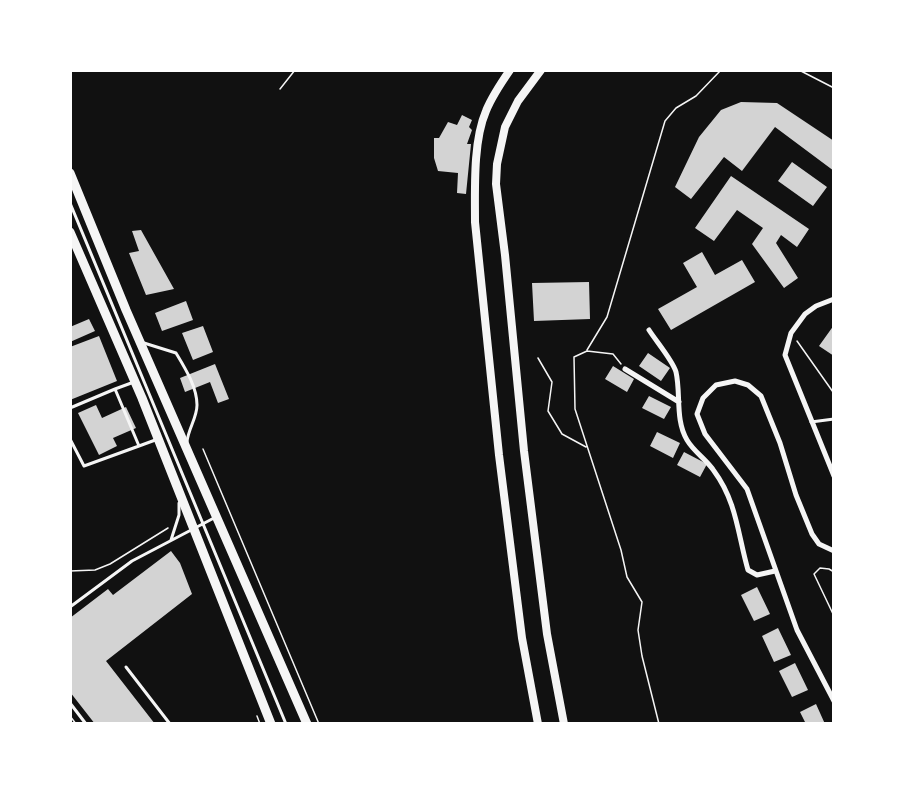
<!DOCTYPE html>
<style>
body{margin:0}
#map{position:relative;width:904px;height:794px;overflow:hidden;background:#111;font-family:"Archivo Narrow",sans-serif}
canvas{display:block}
.frame{position:absolute;inset:0;border:72px solid #fff;pointer-events:none}
</style>
<div id="map">
<canvas width="904" height="794"></canvas>
<div class="frame"></div>
</div>
<script>
const c = document.querySelector('canvas').getContext('2d');
c.lineJoin = 'round';
function fill(path, color) {
  c.fillStyle = color;
  c.fill(path, 'evenodd');
}
function strokePath(path, color, width, dash) {
  c.strokeStyle = color;
  c.lineWidth = width;
  c.lineCap = dash ? 'butt' : 'round';
  c.setLineDash(dash || []);
  c.stroke(path);
}
const building = new Path2D(`
 M741,102L777,103L834,141V171L775,127L742,171L724,157L691,199L675,187L699,137L721,110Z
 M462,115L472,120L469,127L472,130L467,144H471L466,194L457,193L458,173L438,171L434,158V138H439L448,122L457,125Z
 M792,162L827,187L813,206L778,181Z
 M731,176L809,229L797,247L781,235L776,243L798,278L784,288L752,244L763,228L737,210L714,241L695,228Z
 M141,230L174,289L146,295L129,253L139,251L132,231Z
 M702,252L715,275L742,260L755,282L671,330L658,309L697,287L683,263Z
 M589,282L590,319L534,321L532,283Z
 M186,301L193,320L162,331L155,313Z
 M89,319L95,331L70,342V327Z
 M834,325V356L819,346Z
 M203,326L213,352L193,360L182,333Z
 M99,336L117,381L70,400V347Z
 M648,353L670,368L661,381L639,366Z
 M215,364L229,399L218,403L210,382L185,392L180,378Z
 M613,366L634,379L627,392L605,379Z
 M649,396L671,407L664,419L642,408Z
 M96,405L102,418L126,407L136,428L113,438L117,446L99,455L78,413Z
 M657,432L680,443L673,458L650,446Z
 M684,452L707,464L700,477L677,465Z
 M171,551L180,563L192,594L106,661L155,724H95L70,692V618L108,589L113,595Z
 M757,587L770,614L754,621L741,595Z
 M778,628L791,655L774,662L762,636Z
 M795,663L808,690L792,697L779,671Z
 M816,704L825,724H806L800,712Z`);
const path = new Path2D(`
 M799,70L834,88
 M280,89L295,70
 M797,341L833,392
 M587,350L607,317L665,121L676,108L696,96L721,70
 M538,358L552,382L548,411L562,434L586,447
 M621,364L613,354L587,351L574,357L575,409L621,550L627,577L642,602L638,630L642,656L659,724
 M203,449L319,724
 M70,571L95,570L110,564L168,528
 M834,572L829,569L820,568L814,574L834,616
 M70,716L76,724
 M257,716L260,724`);
const service = new Path2D(`
 M70,203L286,724
 M144,343L176,353C185,368 197,387 197,405C197,418 188,429 187,442
 M134,382L115,389L139,446L158,439
 M70,408L115,389
 M811,422L834,419
 M70,439L84,466L139,446
 M171,540L179,515V503
 M70,607L132,561L214,518
 M126,667L170,724
 M70,703L86,724`);
const minor = new Path2D(`
 M834,299L816,306L805,314L791,333L785,355L834,476
 M649,330C656,341 673,361 676,372C681,394 675,420 687,440C694,452 707,460 714,471C737,502 738,536 748,570L757,575L775,571
 M625,369L679,402
 M834,551L819,544L812,534L796,495L780,443L761,396L748,385L735,381L716,385L703,398L697,414L705,434L747,489L797,630L834,701`);
const secondary = new Path2D(`
 M510,70C501,83 492,96 486,111C473,141 475,189 475,222L499,455L522,638L538,724
 M541,70L518,101L505,127L497,164L496,184L505,255L524,451L547,634L564,724`);
const primary = new Path2D(`
 M70,173L126,310L307,724
 M70,232L142,398L271,724`);
fill(building, '#d3d3d3');
strokePath(path, '#f5f5f5', 1.5);
strokePath(service, '#f5f5f5', 3);
strokePath(minor, '#f5f5f5', 5);
strokePath(secondary, '#f5f5f5', 8);
strokePath(primary, '#f5f5f5', 9);
</script>
